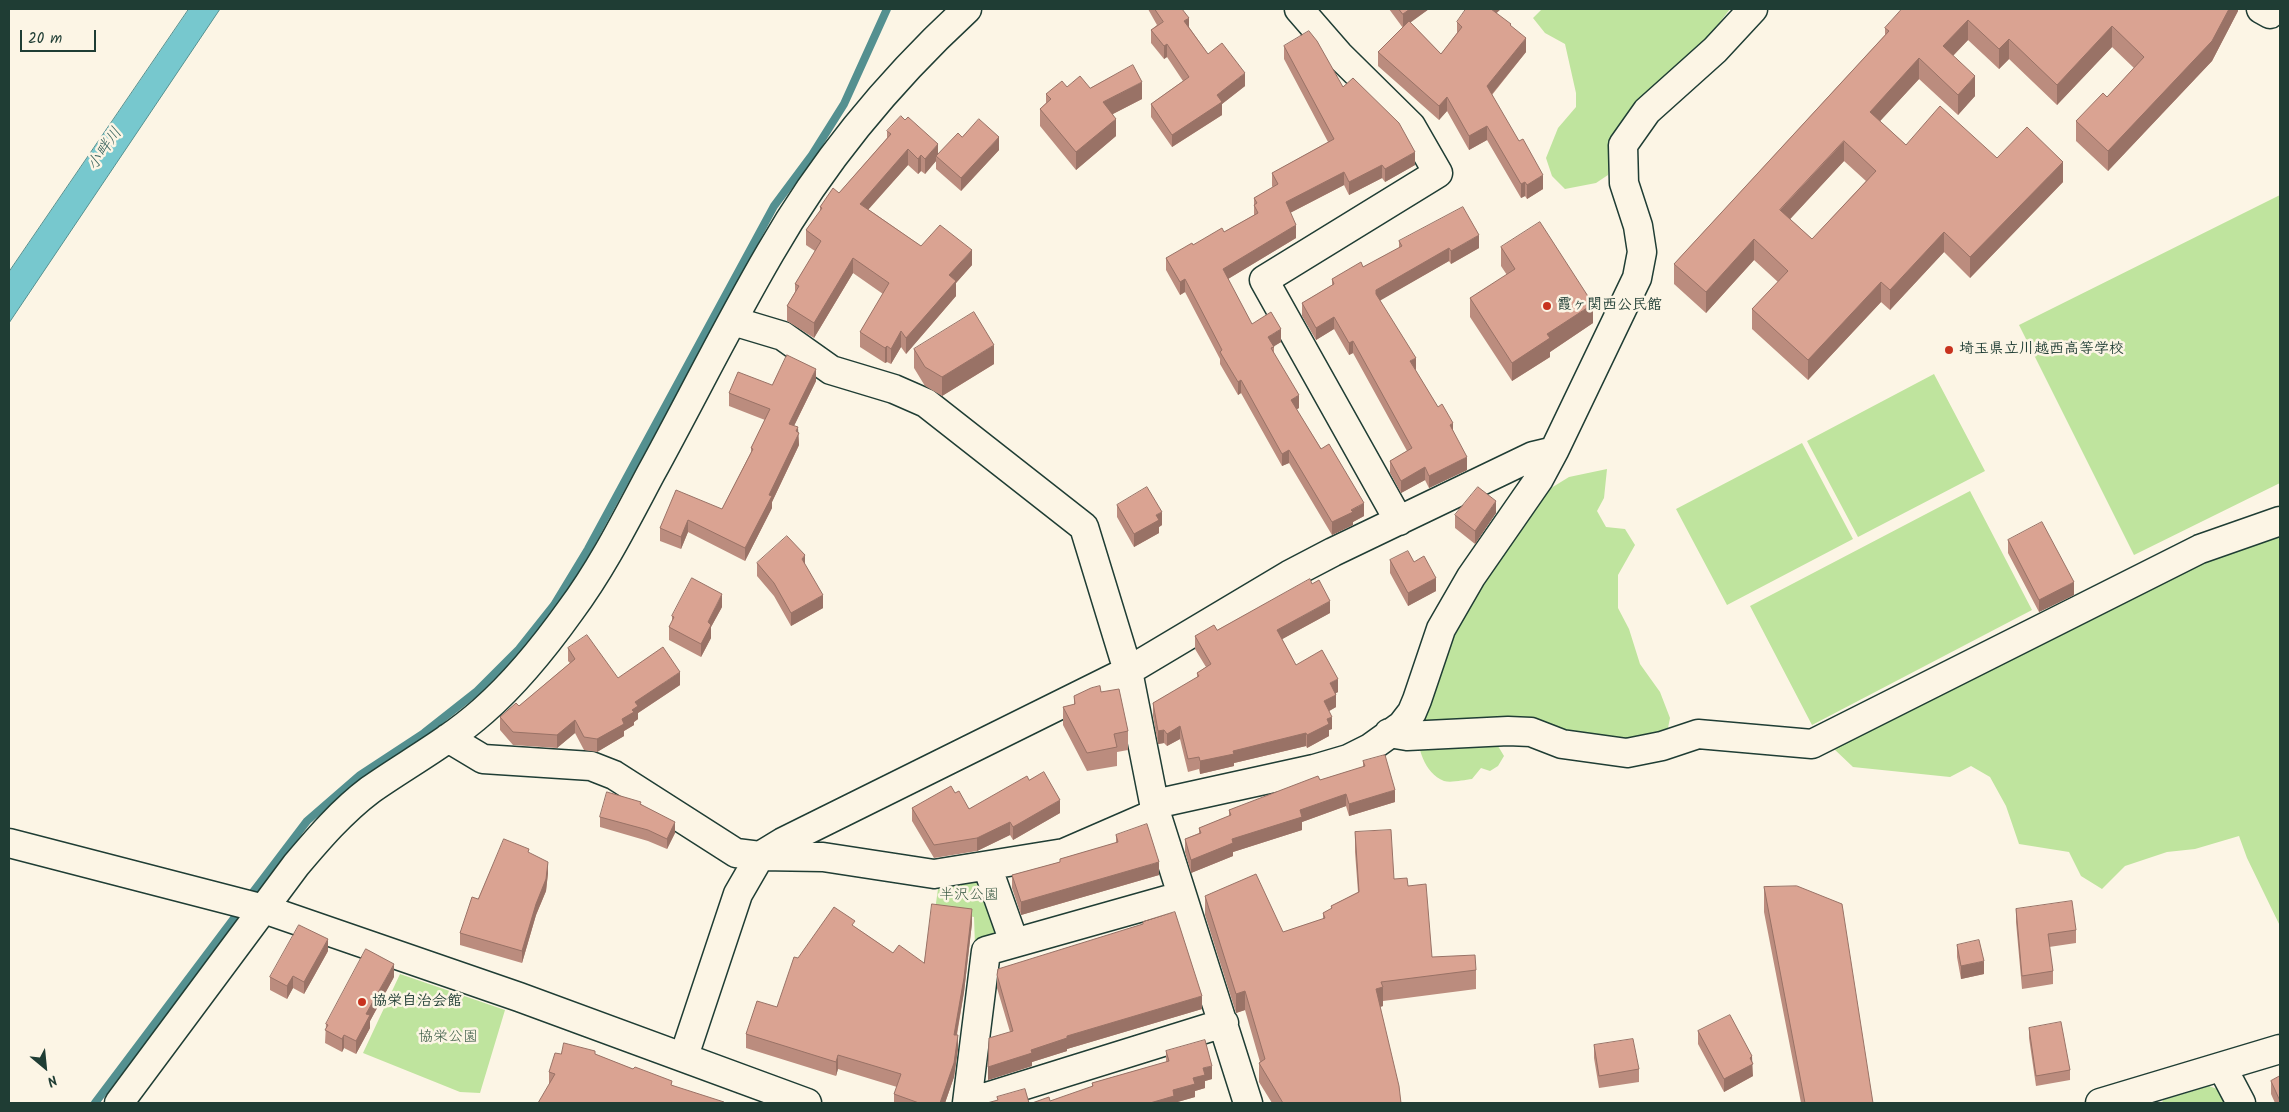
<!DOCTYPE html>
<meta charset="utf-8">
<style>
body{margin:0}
#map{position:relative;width:2289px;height:1112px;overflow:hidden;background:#fcf5e5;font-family:Kalam,sans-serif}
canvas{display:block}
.frame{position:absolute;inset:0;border:10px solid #1f3d34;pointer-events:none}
.north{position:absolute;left:20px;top:1042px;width:50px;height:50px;-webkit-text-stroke:4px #fcf5e5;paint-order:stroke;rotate:152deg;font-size:14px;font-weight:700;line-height:20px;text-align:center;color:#1f3d34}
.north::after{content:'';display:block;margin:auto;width:18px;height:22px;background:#1f3d34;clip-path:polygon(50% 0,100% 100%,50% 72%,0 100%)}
.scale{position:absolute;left:20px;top:30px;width:76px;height:22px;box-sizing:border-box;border:2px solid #1f3d34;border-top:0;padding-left:6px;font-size:15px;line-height:18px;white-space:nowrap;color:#1f3d34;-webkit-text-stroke:4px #fcf5e5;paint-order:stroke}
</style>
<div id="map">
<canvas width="2289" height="1112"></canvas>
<div class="frame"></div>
<div class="north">N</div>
<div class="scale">20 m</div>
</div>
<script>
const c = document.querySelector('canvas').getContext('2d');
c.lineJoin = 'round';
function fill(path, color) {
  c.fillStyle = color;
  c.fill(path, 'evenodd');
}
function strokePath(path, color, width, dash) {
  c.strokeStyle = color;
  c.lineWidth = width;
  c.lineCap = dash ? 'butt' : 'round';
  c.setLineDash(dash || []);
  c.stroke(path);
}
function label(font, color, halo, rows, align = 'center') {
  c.font = font + ' Kalam,"Klee One",sans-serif';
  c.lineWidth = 5;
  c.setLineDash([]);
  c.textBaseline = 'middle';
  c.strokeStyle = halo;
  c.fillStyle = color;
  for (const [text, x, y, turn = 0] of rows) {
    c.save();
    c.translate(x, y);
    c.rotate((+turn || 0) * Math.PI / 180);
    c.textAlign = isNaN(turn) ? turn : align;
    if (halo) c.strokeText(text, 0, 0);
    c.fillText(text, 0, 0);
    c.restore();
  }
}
const green = new Path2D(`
 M1542,9H1730L1707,39L1628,113C1616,133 1611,152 1608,175L1596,183L1565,189L1552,176L1546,158L1558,128L1576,107V93L1565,44L1545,33L1533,18Z
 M2280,195V483L2134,555L2019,325Z
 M1934,374L1985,471L1858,537L1807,441Z
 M1802,443L1853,539L1727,605L1676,509Z
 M1607,469L1604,498L1597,511L1606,527L1625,529L1635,545L1618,575V608L1629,629L1640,664L1660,692L1670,718L1666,738L1636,743L1506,725L1498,746L1504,756L1498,766L1490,771L1481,768L1472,779C1464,780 1451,783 1444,781C1424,773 1417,747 1417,727L1451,628L1543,493L1569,477Z
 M1970,491L2032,610L1812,725L1750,606Z
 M2280,534V926L2247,858L2239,836L2195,849L2167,852L2125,866L2102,889L2081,876L2069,852L2019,844L2006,806L1990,777L1971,766L1950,777L1853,767L1833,748L2206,560Z
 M973,874L985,882L1001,930L995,941L975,946L974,917L935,910L939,882Z
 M400,974L505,1010L480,1093L460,1092L363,1053Z
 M2209,1086L2223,1091L2229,1103H2162L2163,1100Z`);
const water = new Path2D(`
 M189,9H220L9,323V272Z`);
const stream = new Path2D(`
 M247,900L307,821L360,775L424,733L476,692L519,649L554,605L588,549L774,206L812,155L844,104L887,9
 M95,1103L241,909`);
const minor = new Path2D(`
 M1299,9L1339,55L1411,126L1438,173L1264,280L1399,521
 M2261,9L2270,14L2275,9
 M733,321L783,336L831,370L894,389L926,403L1084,527L1128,671L1156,813L1248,1103
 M1389,733L1407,736L1508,731L1531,732L1562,744L1627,753L1662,746L1698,734L1812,744L2200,549L2280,521
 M448,738L483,759L591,766L614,775L736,853L760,856L823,857L934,874L1064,853L1156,813
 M1155,804L1314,769L1348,759L1370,748L1402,725L1412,712L1417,700L1441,629L1471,577L1539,479L1554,451
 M9,843L264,909L519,997L807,1103
 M987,866L1014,942
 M1181,896L986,951L967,1103L1224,1023
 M684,1056L738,894L760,856L783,842L1128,671L1289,575L1333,552L1533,456L1554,451L1637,278L1642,252L1638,226L1624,183L1623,145L1647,111L1715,50L1753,9
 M2222,1067L2241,1103
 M119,1103L296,865C318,839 342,811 370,790C407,764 448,742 483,711C516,682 545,646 570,611C602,568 626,520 651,473C691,400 728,325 770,253C822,162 889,81 967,9
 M2100,1103L2280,1049`);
const wall = new Path2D(`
 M1148,9H1182L1189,27L1208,54L1245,86L1222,104V115L1172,147L1151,117V104L1183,81L1167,57L1164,59L1151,43V30L1157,25Z
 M1389,9H1429L1410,22L1441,54L1457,33V22L1496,13L1511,26L1526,52L1492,95L1543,189L1527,199L1525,196L1521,198L1487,140L1469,150L1447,111L1439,120L1378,66V52L1403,28Z
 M1902,9H2238V11L2212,61L2108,171L2076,141V121L2107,97L2134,68L2112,47L2057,105L2009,59L1999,69L1968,40L1953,56L1975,96L1958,115L1919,79L1880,121L1906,145L1997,158L2063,182L1970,278L1944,252L1890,310L1881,302L1808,380L1752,329V309L1778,282L1754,260L1706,313L1674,284V264L1885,35V28ZM1844,161L1866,181L1812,239L1790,219Z
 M1284,46L1343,87L1415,165L1385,182L1382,178L1349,195L1344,185L1290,213L1296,238L1228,279L1252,324L1281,342L1274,346V353L1299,408L1296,409L1364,516L1353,522V525L1332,535L1289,463L1282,466L1241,393L1238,395L1220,364V359L1185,292L1180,295L1166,270V258L1224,232L1254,215V198L1273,188L1272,186V173L1328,142L1284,59Z
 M1067,87L1090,88L1142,99L1113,114L1116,136L1076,170L1040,126V109L1046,103V94Z
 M887,131L938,154L962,137L999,150L961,191L936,169V161L925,174L921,171L918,174L908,165L868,209L921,246L972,265L956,283V296L906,354L901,347L891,364L887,362L885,363L860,347V332L883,294L853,273L814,338L787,321V306L795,292V284L815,251L806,245V230L820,212V207L839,193L887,138Z
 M1399,241L1479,248L1451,264L1449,261L1380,300L1416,371L1453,432L1467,470L1429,488L1425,480L1401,493L1390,473V461L1407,451L1353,353L1349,355L1334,329L1316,340L1302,316V303L1332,285V279L1363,267L1399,248Z
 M1501,247L1593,323L1550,352V357L1512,381L1470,317V298L1507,275L1501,266Z
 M914,349L994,364L942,396L925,386L914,368Z
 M816,381L794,426L798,432L799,445L772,502V508L745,561L688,532L681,549L660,541V528L722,509L751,452V448L765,420L729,406V393Z
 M1117,505L1162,525L1159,527V533L1134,547L1117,517Z
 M1496,513L1475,544L1455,528V515Z
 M2008,540L2074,595L2039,612L2008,553Z
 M1390,560L1414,562L1436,591L1408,606L1390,573Z
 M757,563L823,608L791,626L774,596L757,576Z
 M722,607L711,627V638L701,657L669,640V627L672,622V616Z
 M1330,613L1282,639L1296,665L1338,692L1336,693V707L1329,711L1332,729L1329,730V736L1307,748L1306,746L1234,763V766L1200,774L1199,769L1188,772L1180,739L1167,746L1164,743L1158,744L1153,716V703L1197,678V673L1206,667L1195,649V636L1217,630Z
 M568,648L618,678L680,685L638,713V719L634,722V725L624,731V736L597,752L584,750L575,733L557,748L513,745L500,730V717L519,706L570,663L568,661Z
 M1101,692L1128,731V750L1117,752V766L1087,771L1063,725V707L1074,705V696Z
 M1363,761L1395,802L1349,816L1346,806L1302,822V830L1233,852V856L1191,873L1185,852V839L1199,833V828L1229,816V810L1320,780L1363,767Z
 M1029,780L1060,813L1013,840L1010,835L977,851L934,858L912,821V808L955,793L969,809Z
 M641,804L675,833L667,849L648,841L600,827V817Z
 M1355,832L1394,879L1408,886L1432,957L1476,970V989L1383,1001V1006L1380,1007L1401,1103H1272L1259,1082V1063L1260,1062L1245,1010L1236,1013L1205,915V896L1283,932L1323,919V913L1331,909V906L1358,892L1355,852Z
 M1116,835L1159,875L1021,915L1012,888V875L1060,862V859L1116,843Z
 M529,853L548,873L546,891L536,915L522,963L460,945V933L478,899Z
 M1764,887L1873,1103H1801L1764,912Z
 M2016,909L2076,930V943L2049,947L2053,971V984L2022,989L2016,922Z
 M1143,922L1202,1009L1067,1049V1051L1032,1062V1066L988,1080L1010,1032L997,988V975L1143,925Z
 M972,923L964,992L957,1035L958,1049L954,1077L945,1103H894V1094L897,1087L838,1069L836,1076L746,1048V1034L777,1007L798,958L855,927L893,953L924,963Z
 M1957,945L1984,974L1961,979L1957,957Z
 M328,951L304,994L293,988L287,999L270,990V977Z
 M394,977L370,1021V1028L356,1054L344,1048L342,1052L325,1043L326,1024Z
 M2029,1028L2070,1070V1080L2036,1086L2029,1038Z
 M1698,1031L1753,1076L1724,1092L1698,1044Z
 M1594,1045L1639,1069V1082L1599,1088L1594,1058Z
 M1166,1051L1212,1079L1205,1081V1088L1195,1091V1097L1174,1103L1092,1087V1083L1166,1062Z
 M561,1054H595L633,1069L672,1081L549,1084V1072Z
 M2280,1076V1103H2275L2271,1094V1081Z`);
const shadedWall = new Path2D(`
 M1410,9H1429L1403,28V14Z
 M1488,9H1501L1488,21Z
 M2229,9H2238V11L2212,61L2108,171V151Z
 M1189,18V31L1184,21Z
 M1968,20V40L1943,66V46Z
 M2112,26V47L2057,105V85Z
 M1526,38V52L1487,100V86Z
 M2009,39V59L1999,69V49Z
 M1167,44V57L1164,59V46Z
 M1919,58V79L1870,132V112Z
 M1245,73V86L1222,104V115L1172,147V135L1217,95Z
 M1975,76V96L1958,115V95Z
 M1142,82V99L1103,119V102Z
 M1447,97V111L1439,120V106Z
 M1116,119V136L1076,170V152Z
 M1487,126V140L1469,150V136Z
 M999,137V150L961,191V178Z
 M1844,141V161L1780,230V210Z
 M938,144V158L936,156V161L925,174V159Z
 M908,149V165L860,219V204Z
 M1415,152V165L1385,182V169Z
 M921,155V171L918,174V159Z
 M2063,162V182L1970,278V257Z
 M1382,165V178L1349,195V182Z
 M1344,172V185L1286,215V202Z
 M1543,175V189L1527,199V185Z
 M1525,182V196L1521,198V184Z
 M1296,225V238L1223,282V269Z
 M1944,232V252L1890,310V290Z
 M1479,235V248L1451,264V251Z
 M1754,239V260L1706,313V292Z
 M1449,248V261L1376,303V290Z
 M972,250V265L956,283V296L906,354V338L949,275Z
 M853,258V273L814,338V323Z
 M1185,279V292L1180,295V282Z
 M1881,282V302L1808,380V360Z
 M1593,304V323L1550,352V357L1512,381V363L1547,334Z
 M1334,317V329L1316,340V328Z
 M1281,329V342L1268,350V337Z
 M901,331V347L891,364V349Z
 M1353,341V353L1349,355V343Z
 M994,345V364L942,396V377Z
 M887,346V362L885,363V348Z
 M1416,358V371L1410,361Z
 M816,369V381L789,436V424Z
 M1241,380V393L1238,395V382Z
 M1299,395V408L1291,413V400Z
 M1453,423V436L1450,425Z
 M798,427L799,445L772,502V508L745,561V548L769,495Z
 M1289,450V463L1282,466V454Z
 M1467,457V470L1429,488V476Z
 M1425,467V480L1401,493V481Z
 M1496,501V513L1475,544V531Z
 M1364,503V516L1353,522V525L1332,535V522Z
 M1162,512V525L1159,527V533L1134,547V534L1156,515Z
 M688,520V532L681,549V537Z
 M805,555V568L802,559Z
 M1436,578V591L1408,606V593Z
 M2074,582V595L2039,612V600Z
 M722,594V607L711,627V638L701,657V644L708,622Z
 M823,595V608L791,626V613Z
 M1330,601V613L1277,642V630Z
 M680,672V685L638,713V719L634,722V725L624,731V736L597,752V739L632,710L635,702Z
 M1338,679V692L1330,696V683Z
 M1336,695V707L1324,714V701Z
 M1332,717V729L1329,730V736L1307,748V735L1327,719Z
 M575,720V733L557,748V735Z
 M1180,726V739L1167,746V734Z
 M1164,730V743L1158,744V731Z
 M1306,733V746L1234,763V766L1200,774V761L1233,751Z
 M1395,790V802L1349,816V804Z
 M1346,794V806L1302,822V830L1233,852V856L1191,873V860L1232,839L1300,810Z
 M1060,800V813L1013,840V827Z
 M675,822V833L667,849V839Z
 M1010,822V835L977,851V838Z
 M548,862V873L546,891L536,915L522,963V951Z
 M1159,862V875L1021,915V902Z
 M972,909V923L964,992L954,1049V1035Z
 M328,939V951L304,994V982Z
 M1984,961V974L1961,979V966Z
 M394,964V977L370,1021V1028L356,1054V1041L366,1014Z
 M293,976V988L287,999V986Z
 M1383,987V1006L1376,1008V989Z
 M1245,991V1010L1236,1013V994Z
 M1202,996V1009L1067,1049V1051L1032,1062V1066L988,1080V1067L1031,1050L1067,1036Z
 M344,1035V1048L342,1052V1039Z
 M958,1035V1049L954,1077L945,1103H940Z
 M838,1055V1069L836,1076V1062Z
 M1752,1056L1753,1076L1724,1092V1079Z
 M1212,1066V1079L1205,1081V1088L1195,1091V1097L1174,1103H1150L1193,1078L1203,1068Z`);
const building = new Path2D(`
 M1155,9H1182L1189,18L1184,21L1208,54L1222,43L1245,73L1217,95L1222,102L1172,135L1151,104L1189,77L1167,44L1164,46L1151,30L1163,22Z
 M1399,9H1410L1403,14Z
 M1466,9H1491L1511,24L1510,25L1526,38L1487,86L1519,141L1523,139L1543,175L1527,185L1525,182L1521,184L1487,126L1469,136L1447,97L1439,106L1378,52L1409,21L1441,54L1462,27L1457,22Z
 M1902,9H2229L2212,41L2108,151L2076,121L2103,93L2107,97L2144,57L2112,26L2057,85L2009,39L1999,49L1968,20L1943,46L1975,76L1958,95L1919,58L1870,112L1906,145L1940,106L1997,158L2027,127L2063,162L1970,257L1944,232L1890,290L1881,282L1808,360L1752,309L1788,271L1754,239L1706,292L1674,264L1889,31L1885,28ZM1844,141L1876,171L1812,239L1780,210Z
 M1309,31L1317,41L1343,87L1353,78L1399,123L1415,152L1385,169L1382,165L1349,182L1344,172L1286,202L1296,225L1223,269L1252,324L1271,312L1281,329L1268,337L1274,347L1271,348L1299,395L1291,400L1321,449L1329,444L1364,503L1351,510L1353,512L1332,522L1289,450L1282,454L1241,380L1238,382L1220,352L1222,350L1185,279L1180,282L1166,258L1192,243L1193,245L1222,228L1224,232L1258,213L1254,205L1257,203L1254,198L1278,184L1272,173L1334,139L1284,46Z
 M1133,65L1142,82L1103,102L1116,119L1076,152L1040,109L1051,99L1046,94L1062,81L1067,87L1080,76L1090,88Z
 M901,116L905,120L908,117L938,144L925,159L921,155L918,159L908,149L860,204L921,246L940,225L972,250L949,275L956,281L906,338L901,331L891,349L887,346L885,348L860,332L889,283L853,258L814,323L787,306L799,286L795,284L821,241L806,230L822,208L820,207L833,188L839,193L891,134L887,131Z
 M979,119L999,137L961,178L936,156L958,133L962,137Z
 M1463,207L1479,235L1451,251L1449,248L1376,290V294L1416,358L1410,361L1438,407L1442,404L1453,423L1450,425L1467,457L1429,476L1425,467L1401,481L1390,461L1412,448L1353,341L1349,343L1334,317L1316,328L1302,303L1334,284L1332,279L1361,262L1363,267L1402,246L1399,241Z
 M1540,222L1593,304L1547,334L1550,338L1512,363L1470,298L1515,269L1501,247Z
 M974,312L994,345L942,377L925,367L914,349Z
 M787,355L816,369L789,424L798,427L796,431L799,433L769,495L772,496L745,548L688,520L681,537L660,528L676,490L722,509L753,449L751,448L770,409L729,393L738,372L772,385Z
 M1147,487L1162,512L1156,515L1159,520L1134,534L1117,505Z
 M1478,487L1496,501L1475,531L1455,515Z
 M2042,522L2074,582L2039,600L2008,540Z
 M787,536L805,555L802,559L823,595L791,613L774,583L757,563Z
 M1408,551L1414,562L1424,556L1436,578L1408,593L1390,560Z
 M692,578L722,594L708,622L711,625L701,644L669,627L674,617L672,616Z
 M1310,579L1312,584L1319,580L1330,601L1277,630L1296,665L1322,650L1338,679L1330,683L1336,695L1324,701L1332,717L1327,719L1329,724L1307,735L1306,733L1233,751L1234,754L1200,761L1199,757L1188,759L1180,726L1167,734L1164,730L1158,731L1153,703L1199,676L1197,673L1211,664L1195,636L1214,625L1217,630Z
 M587,635L618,678L663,647L680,672L635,702L638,706L632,710L634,712L622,719L624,724L597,739L584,737L575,720L557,735L513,732L500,717L516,703L519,706L575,659L568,648Z
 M1100,686L1101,692L1119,689L1128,731L1114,734L1117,747L1087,753L1063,707L1075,704L1074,696L1091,688Z
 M1385,755L1395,790L1349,804L1346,794L1300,810L1302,817L1232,839L1233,843L1191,860L1185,839L1201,833L1199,828L1231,815L1229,810L1318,776L1320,780L1365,766L1363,761Z
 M1044,772L1060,800L1013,827L1010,822L977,838L934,845L912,808L951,786L955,793L959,791L969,809L1027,776L1029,780Z
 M607,792L641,802L640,804L675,822L667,839L648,830L600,817Z
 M1147,824L1159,862L1021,902L1012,875L1060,862V859L1118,842L1116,835Z
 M1391,830L1394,879L1407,878L1408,886L1426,884L1432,957L1475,955L1476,970L1381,982L1383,987L1376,989L1399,1086L1401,1103H1283L1259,1063L1265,1059L1245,991L1236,994L1205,896L1256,874L1283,932L1325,918L1323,913L1332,908L1331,906L1359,892L1355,832Z
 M504,839L529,849L528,852L548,862L546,879L536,904L522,951L460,933L472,897L478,899Z
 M1797,886L1842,904L1873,1103H1805L1764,887Z
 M2072,901L2076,930L2048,934L2053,971L2022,976L2016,909Z
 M932,904L972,909L964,978L954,1035H958L954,1063L940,1103H919L894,1094L901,1074L838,1055L836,1062L746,1034L757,1001L777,1007L794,957L798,958L834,907L855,921L852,925L893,953L899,945L924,963Z
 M1175,912L1202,996L1067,1036V1038L1031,1050L1032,1053L988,1067L989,1038L1013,1031L997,975L998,969L1143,924V922Z
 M299,925L328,939L304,982L293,976L287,986L270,977Z
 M1979,940L1984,961L1961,966L1957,945Z
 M366,949L394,964L366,1014L370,1015L356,1041L344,1035L342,1039L325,1030L328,1025L326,1024Z
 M1730,1015L1752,1056L1750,1058L1753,1064L1724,1079L1698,1031Z
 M2061,1022L2070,1070L2036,1076L2029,1028Z
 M1633,1039L1639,1069L1599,1076L1594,1045Z
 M1205,1040L1212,1066L1203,1068L1205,1075L1193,1078L1195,1084L1173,1090L1174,1096L1150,1103H1032L1049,1097L1050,1101L1093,1086L1092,1083L1169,1061L1166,1051Z
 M564,1043L595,1051V1054L633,1069L635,1067L672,1081L671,1085L724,1102L723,1103H538L555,1074L549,1072L555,1053L561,1054Z
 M2280,1076V1101L2271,1081Z
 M1025,1089L1029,1103H987L998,1100L997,1097Z`);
const markers = [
 [1547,306,5,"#c8321e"],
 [1949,350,5,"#c8321e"],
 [362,1002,5,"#c8321e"]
];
const poiNames = [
 ["霞ヶ関西公民館",1557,306],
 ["埼玉県立川越西高等学校",1959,350],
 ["協栄自治会館",372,1002]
];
const parkNames = [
 ["半沢公園",969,896],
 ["協栄公園",448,1038]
];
const waterNames = [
 ["小畔川",106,150,-55]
];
fill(green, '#bfe49e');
fill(water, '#77c8ce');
strokePath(water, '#549090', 1);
strokePath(stream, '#549090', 8);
strokePath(minor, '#1f3d34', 31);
strokePath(minor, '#fcf5e5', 28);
fill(wall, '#bb8c7e');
fill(shadedWall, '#997266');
fill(building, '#daa392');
strokePath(building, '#997266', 1);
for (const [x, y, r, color] of markers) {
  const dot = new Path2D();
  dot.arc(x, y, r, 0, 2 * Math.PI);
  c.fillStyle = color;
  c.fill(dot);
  strokePath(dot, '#fcf5e5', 2);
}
label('bold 15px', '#1f3d34', '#fcf5e5', poiNames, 'left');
label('15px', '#3f5e49', '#fcf5e5', parkNames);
label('italic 16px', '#35605a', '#fcf5e5', waterNames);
</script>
